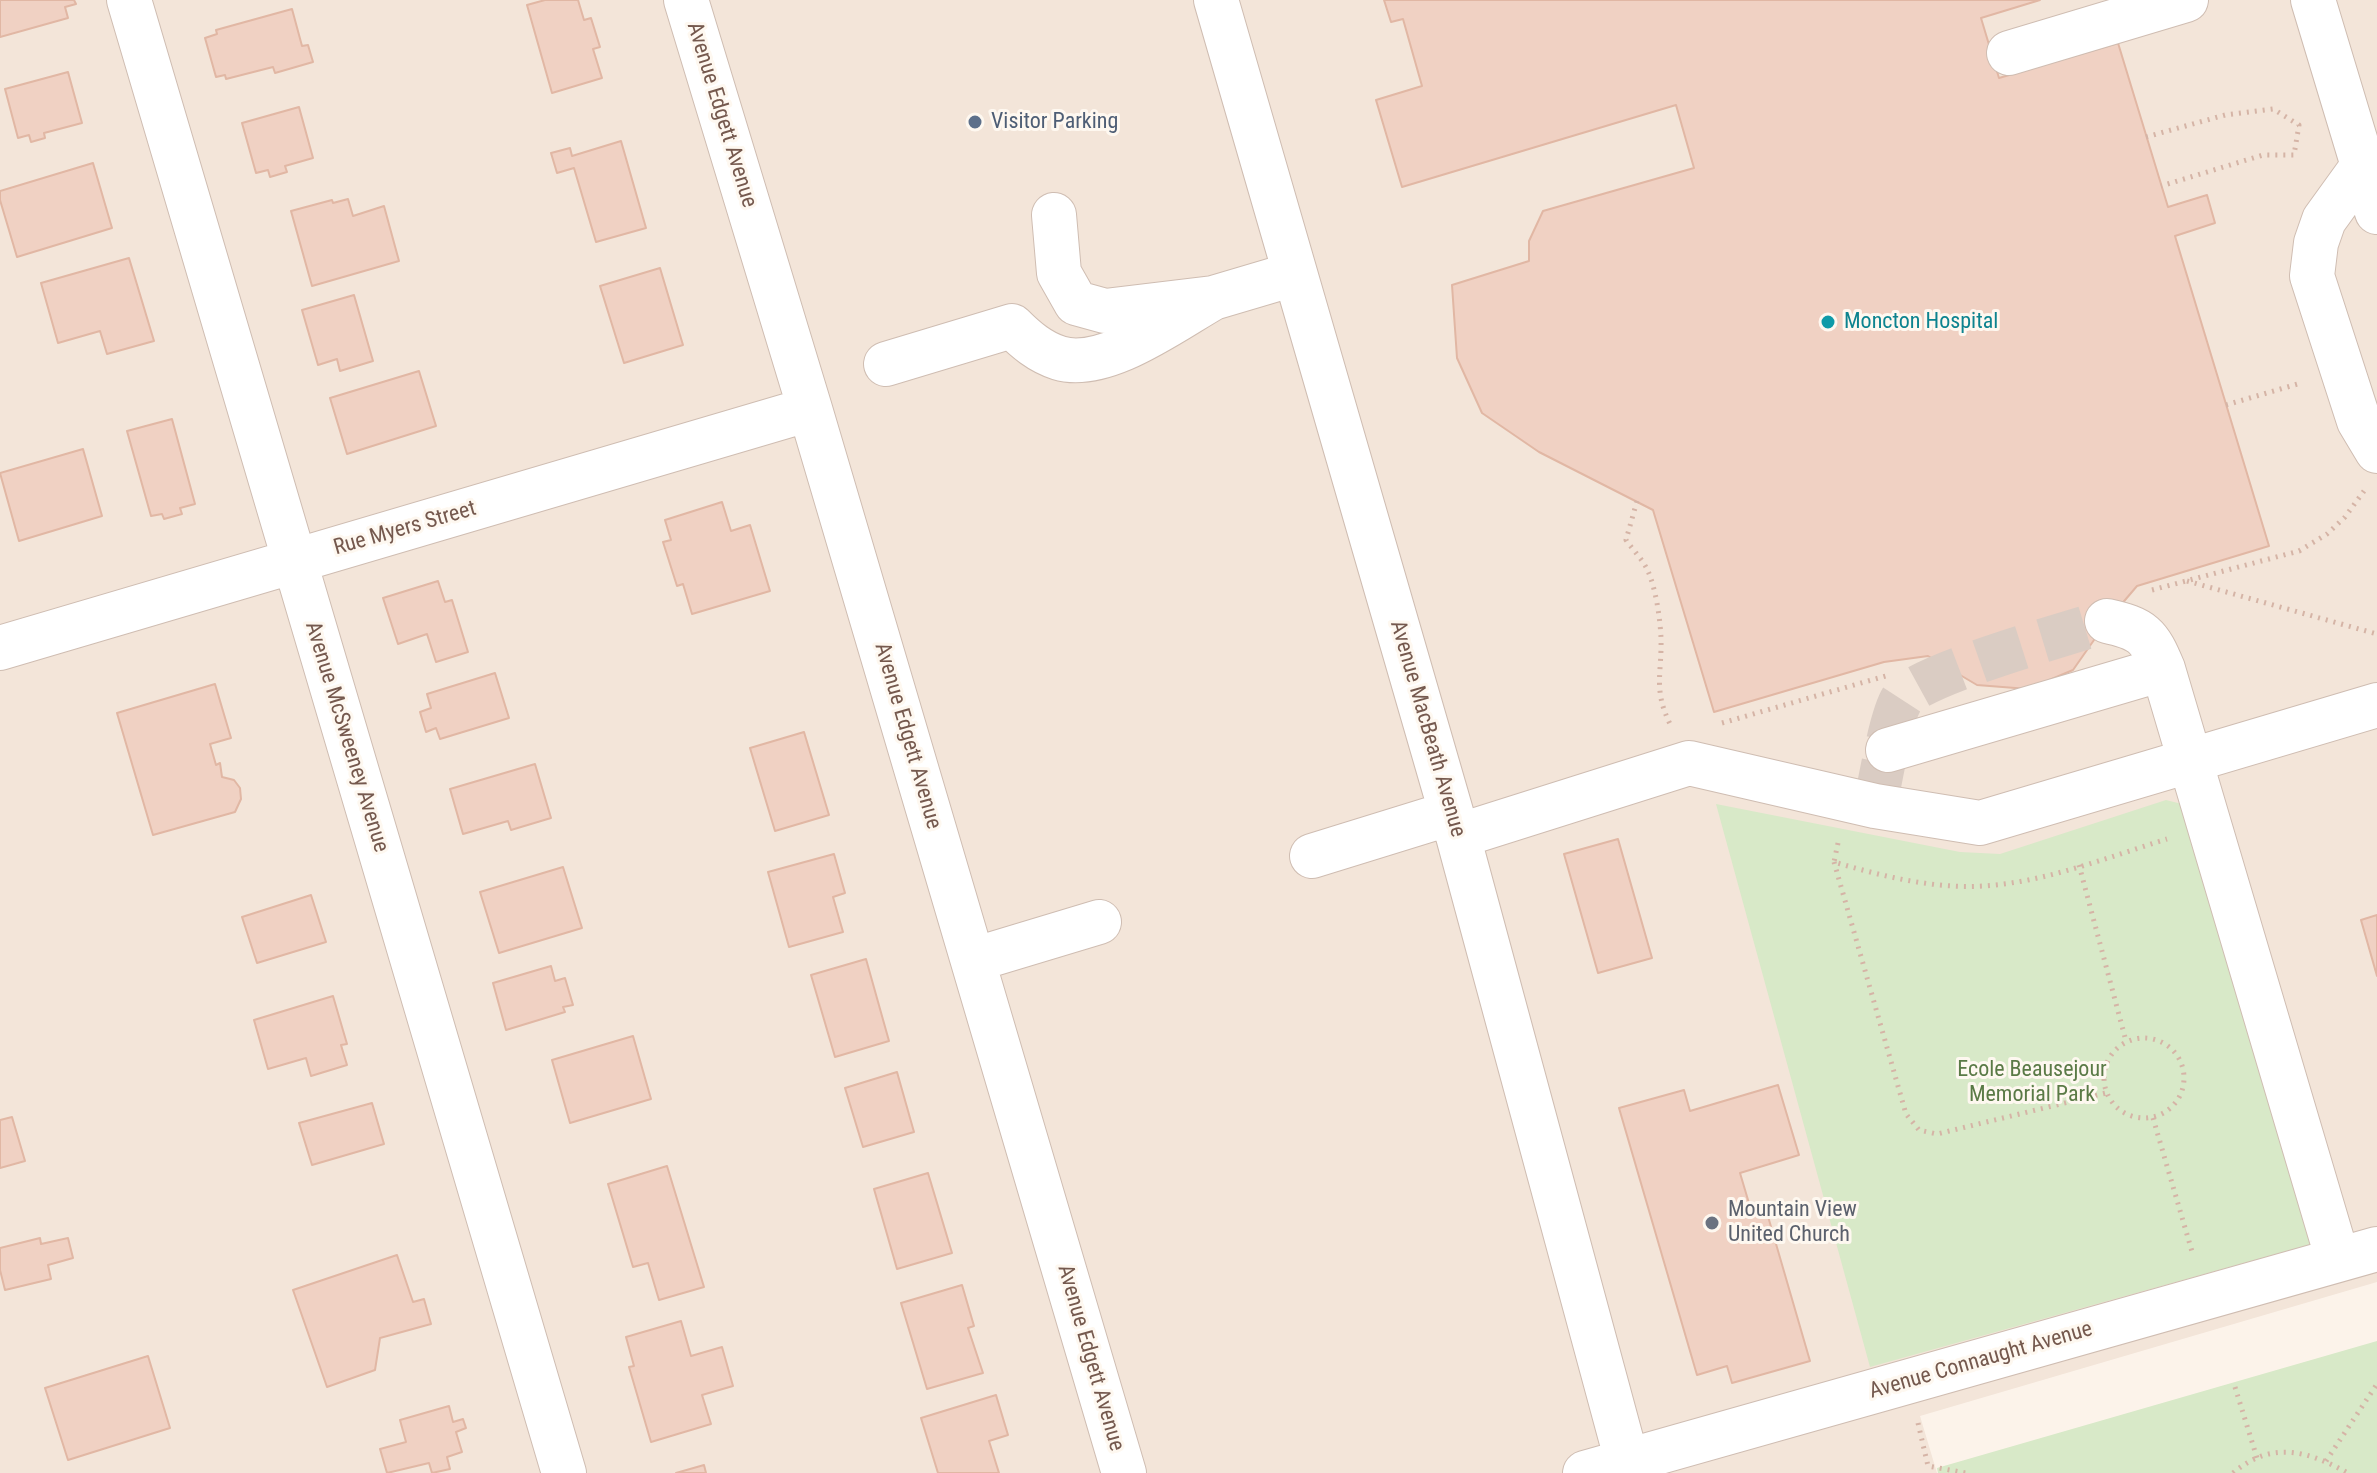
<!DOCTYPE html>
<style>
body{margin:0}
canvas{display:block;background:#fcf3ea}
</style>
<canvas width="2377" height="1473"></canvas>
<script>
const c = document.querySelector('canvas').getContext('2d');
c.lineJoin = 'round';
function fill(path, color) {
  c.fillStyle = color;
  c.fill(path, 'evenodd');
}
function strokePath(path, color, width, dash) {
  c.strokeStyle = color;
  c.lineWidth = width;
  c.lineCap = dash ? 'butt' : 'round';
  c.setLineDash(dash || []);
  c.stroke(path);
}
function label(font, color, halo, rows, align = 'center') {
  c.font = font + ' "Roboto Condensed",sans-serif';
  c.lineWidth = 6;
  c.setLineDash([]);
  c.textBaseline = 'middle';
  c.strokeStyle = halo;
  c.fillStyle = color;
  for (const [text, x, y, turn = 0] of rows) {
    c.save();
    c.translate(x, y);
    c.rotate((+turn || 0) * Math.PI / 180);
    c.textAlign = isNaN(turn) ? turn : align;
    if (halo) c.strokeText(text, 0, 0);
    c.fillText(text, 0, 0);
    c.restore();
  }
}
const residential = new Path2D(`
 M0,0H2377V1282L1920,1416L1937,1473H0Z`);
const green = new Path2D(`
 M2166,800L2190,806L2316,1243L1870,1367L1716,804L1960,852L2000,854Z
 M2377,1341V1473H1938L1937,1468Z`);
const building = new Path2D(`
 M0,0H74L76,4L65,7L68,18L0,37Z
 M545,0H578L584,20L591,18L600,47L593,49L602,78L552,93L527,5Z
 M1384,0H2040L1981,18L1999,78L2118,43L2168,207L2207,195L2215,223L2175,236L2269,546L2137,586L2108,620L2073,670L2028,689L1977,685L1928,656L1884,662L1714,712L1653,510L1539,452L1482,413L1457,358L1452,285L1529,261V241L1543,211L1694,168L1676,105L1402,187L1376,100L1422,86L1403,19L1391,22Z
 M292,9L302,46L308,45L313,62L275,73L273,67L226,79L225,75L216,77L205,38L217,34L216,30Z
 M68,72L82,123L44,133L45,138L31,142L29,135L18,138L5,89Z
 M299,107L313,158L285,166L287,172L270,177L268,170L256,173L242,123Z
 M621,141L646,228L596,242L574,168L557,173L551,153L570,148L572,156Z
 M93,163L112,228L17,257L0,200V191Z
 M348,199L353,216L384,206L399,261L312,286L291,211L332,200L333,203Z
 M129,258L154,341L107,354L100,331L58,343L41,283Z
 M660,268L683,345L624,363L600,286Z
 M354,295L373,361L340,371L337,359L318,365L302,310Z
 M419,371L436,426L347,454L330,398Z
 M172,419L195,504L180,508L182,514L164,519L162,514L151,516L127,431Z
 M83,449L102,516L19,541L0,473Z
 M722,502L731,531L750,525L770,591L692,614L683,584L677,586L663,542L671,540L665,520Z
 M438,581L445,602L452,600L468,652L436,662L427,634L398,644L383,598Z
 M495,673L509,718L440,739L436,728L426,732L420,712L431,708L427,694Z
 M215,684L231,738L210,744L216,765L220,763L222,777L234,780L240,788L241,799L235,812L153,835L117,713Z
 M804,732L829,815L775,831L750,748Z
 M535,764L551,818L511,830L508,821L463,834L450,789Z
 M1618,839L1652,958L1598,973L1564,854Z
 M834,854L845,893L833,897L843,932L789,947L768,872Z
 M563,867L582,928L499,953L480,892Z
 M311,895L326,942L257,963L242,917Z
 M2377,915V976L2361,920Z
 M866,959L889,1041L835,1057L811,975Z
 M551,966L555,981L565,978L573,1005L563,1007L565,1012L506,1030L493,983Z
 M333,996L347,1044L341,1045L347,1065L311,1076L306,1058L268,1069L254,1020Z
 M633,1036L651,1099L570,1123L552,1060Z
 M897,1072L914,1132L863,1147L845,1088Z
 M1778,1085L1799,1155L1740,1173L1751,1210L1765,1206L1810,1361L1732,1383L1727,1366L1697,1375L1619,1108L1684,1090L1690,1111Z
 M372,1103L384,1144L312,1165L299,1123Z
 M12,1117L25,1161L0,1168V1120Z
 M667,1166L704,1287L659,1300L648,1263L633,1267L608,1184Z
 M928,1173L952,1253L897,1269L874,1189Z
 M40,1238L41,1244L68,1238L73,1258L48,1265L51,1279L5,1290L0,1270V1248Z
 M397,1255L413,1302L424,1299L431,1324L380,1338L375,1370L327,1387L293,1290Z
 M962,1285L974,1326L968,1328L983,1373L927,1389L901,1303Z
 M681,1321L691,1356L722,1347L733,1386L702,1395L711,1424L651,1442L629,1367L634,1366L626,1337Z
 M148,1356L170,1428L68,1460L45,1388Z
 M996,1395L1008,1435L989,1441L999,1473H938L921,1418Z
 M449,1406L453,1422L463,1419L466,1428L456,1432L462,1452L447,1457L450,1469L432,1473L429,1463L387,1473L380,1449L406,1442L400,1420Z
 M704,1465L706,1473H676Z`);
const minorTunnel = new Path2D(`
 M1875,806C1880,783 1891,715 1902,699C1920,674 2070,633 2107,621`);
const path = new Path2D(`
 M2146,137L2225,115L2273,109L2299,125L2294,155H2263L2161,186
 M2226,405L2301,383
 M1637,501L1626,540C1633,550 1643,560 1648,571C1656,590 1660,617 1661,638C1662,674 1653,689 1670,724
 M2187,581L2377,634
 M2152,590L2299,551L2327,534L2345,517L2364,491
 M1722,723L1889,675
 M1838,843L1834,862C1882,876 1932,889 1984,886C2046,882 2108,857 2167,839
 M1834,862L1906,1114L1919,1130L1937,1134L2106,1093
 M2079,865L2126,1041
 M2104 1078a40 40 0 1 1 80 0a40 40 0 1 1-80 0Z
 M2153,1118L2193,1255
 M2235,1387L2257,1458
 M1918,1423L1928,1466L1966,1473
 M2326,1461L2377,1384
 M2233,1473C2272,1440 2308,1451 2348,1473`);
const minor = new Path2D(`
 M129,0L564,1473
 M686,0L810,409L1124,1473
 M1216,0L1458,836L1627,1461L1628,1473
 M2313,0L2377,212
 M2009,53L2186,0
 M2363,166L2324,220L2316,243L2312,276L2359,421L2377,451
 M1054,215L1059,273L1076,303L1105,311L1213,298L1294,274
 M886,364L1012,326C1026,340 1040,352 1059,358C1105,372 1174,320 1213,298
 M2107,621C2143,629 2149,635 2163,669L2338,1260
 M0,648L810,409
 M1888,750L2163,669
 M1458,836L1689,763L1875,806L1980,823L2377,705
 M1312,856L1451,813
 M973,960L1099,922
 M1585,1473L2377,1249`);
const markers = [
 [975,122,8,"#5c6f8a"],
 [1828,322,8,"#0f9aa8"],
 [1712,1223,8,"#6b7280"]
];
const streetNames = [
 ["Avenue Edgett Avenue",721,115,73],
 ["Rue Myers Street",405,529,-16],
 ["Avenue MacBeath Avenue",1427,729,74],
 ["Avenue Edgett Avenue",907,736,74],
 ["Avenue McSweeney Avenue",346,737,73],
 ["Avenue Edgett Avenue",1090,1358,74],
 ["Avenue Connaught Avenue",1981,1361,-16]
];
const serviceNames = [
 ["Visitor Parking",991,122]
];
const cultureNames = [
 ["Moncton Hospital",1844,322]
];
const parkNames = [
 ["Ecole Beausejour",2032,1070],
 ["Memorial Park",2032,1095]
];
const worshipNames = [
 ["Mountain View",1728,1210],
 ["United Church",1728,1235]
];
fill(residential, '#f3e5d9');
fill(green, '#d8e9c8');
fill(building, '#f0d1c3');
strokePath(building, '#e1b7a4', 2);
strokePath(minorTunnel, '#daccc3', 44, [44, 22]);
strokePath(minor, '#cfbdb2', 46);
strokePath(path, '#d5b4a6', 5, [2, 6]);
strokePath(minor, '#fff', 44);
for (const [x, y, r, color] of markers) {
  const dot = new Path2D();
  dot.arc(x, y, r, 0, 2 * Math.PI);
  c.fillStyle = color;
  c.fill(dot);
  strokePath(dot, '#fef8f0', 3);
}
label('22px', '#75594e', '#fef8f0', streetNames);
label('22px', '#4e5e75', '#fef8f0', serviceNames, 'left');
label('22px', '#0d838f', '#fef8f0', cultureNames, 'left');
label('22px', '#5a7a46', '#fef8f0', parkNames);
label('22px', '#5b616d', '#fef8f0', worshipNames, 'left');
</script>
